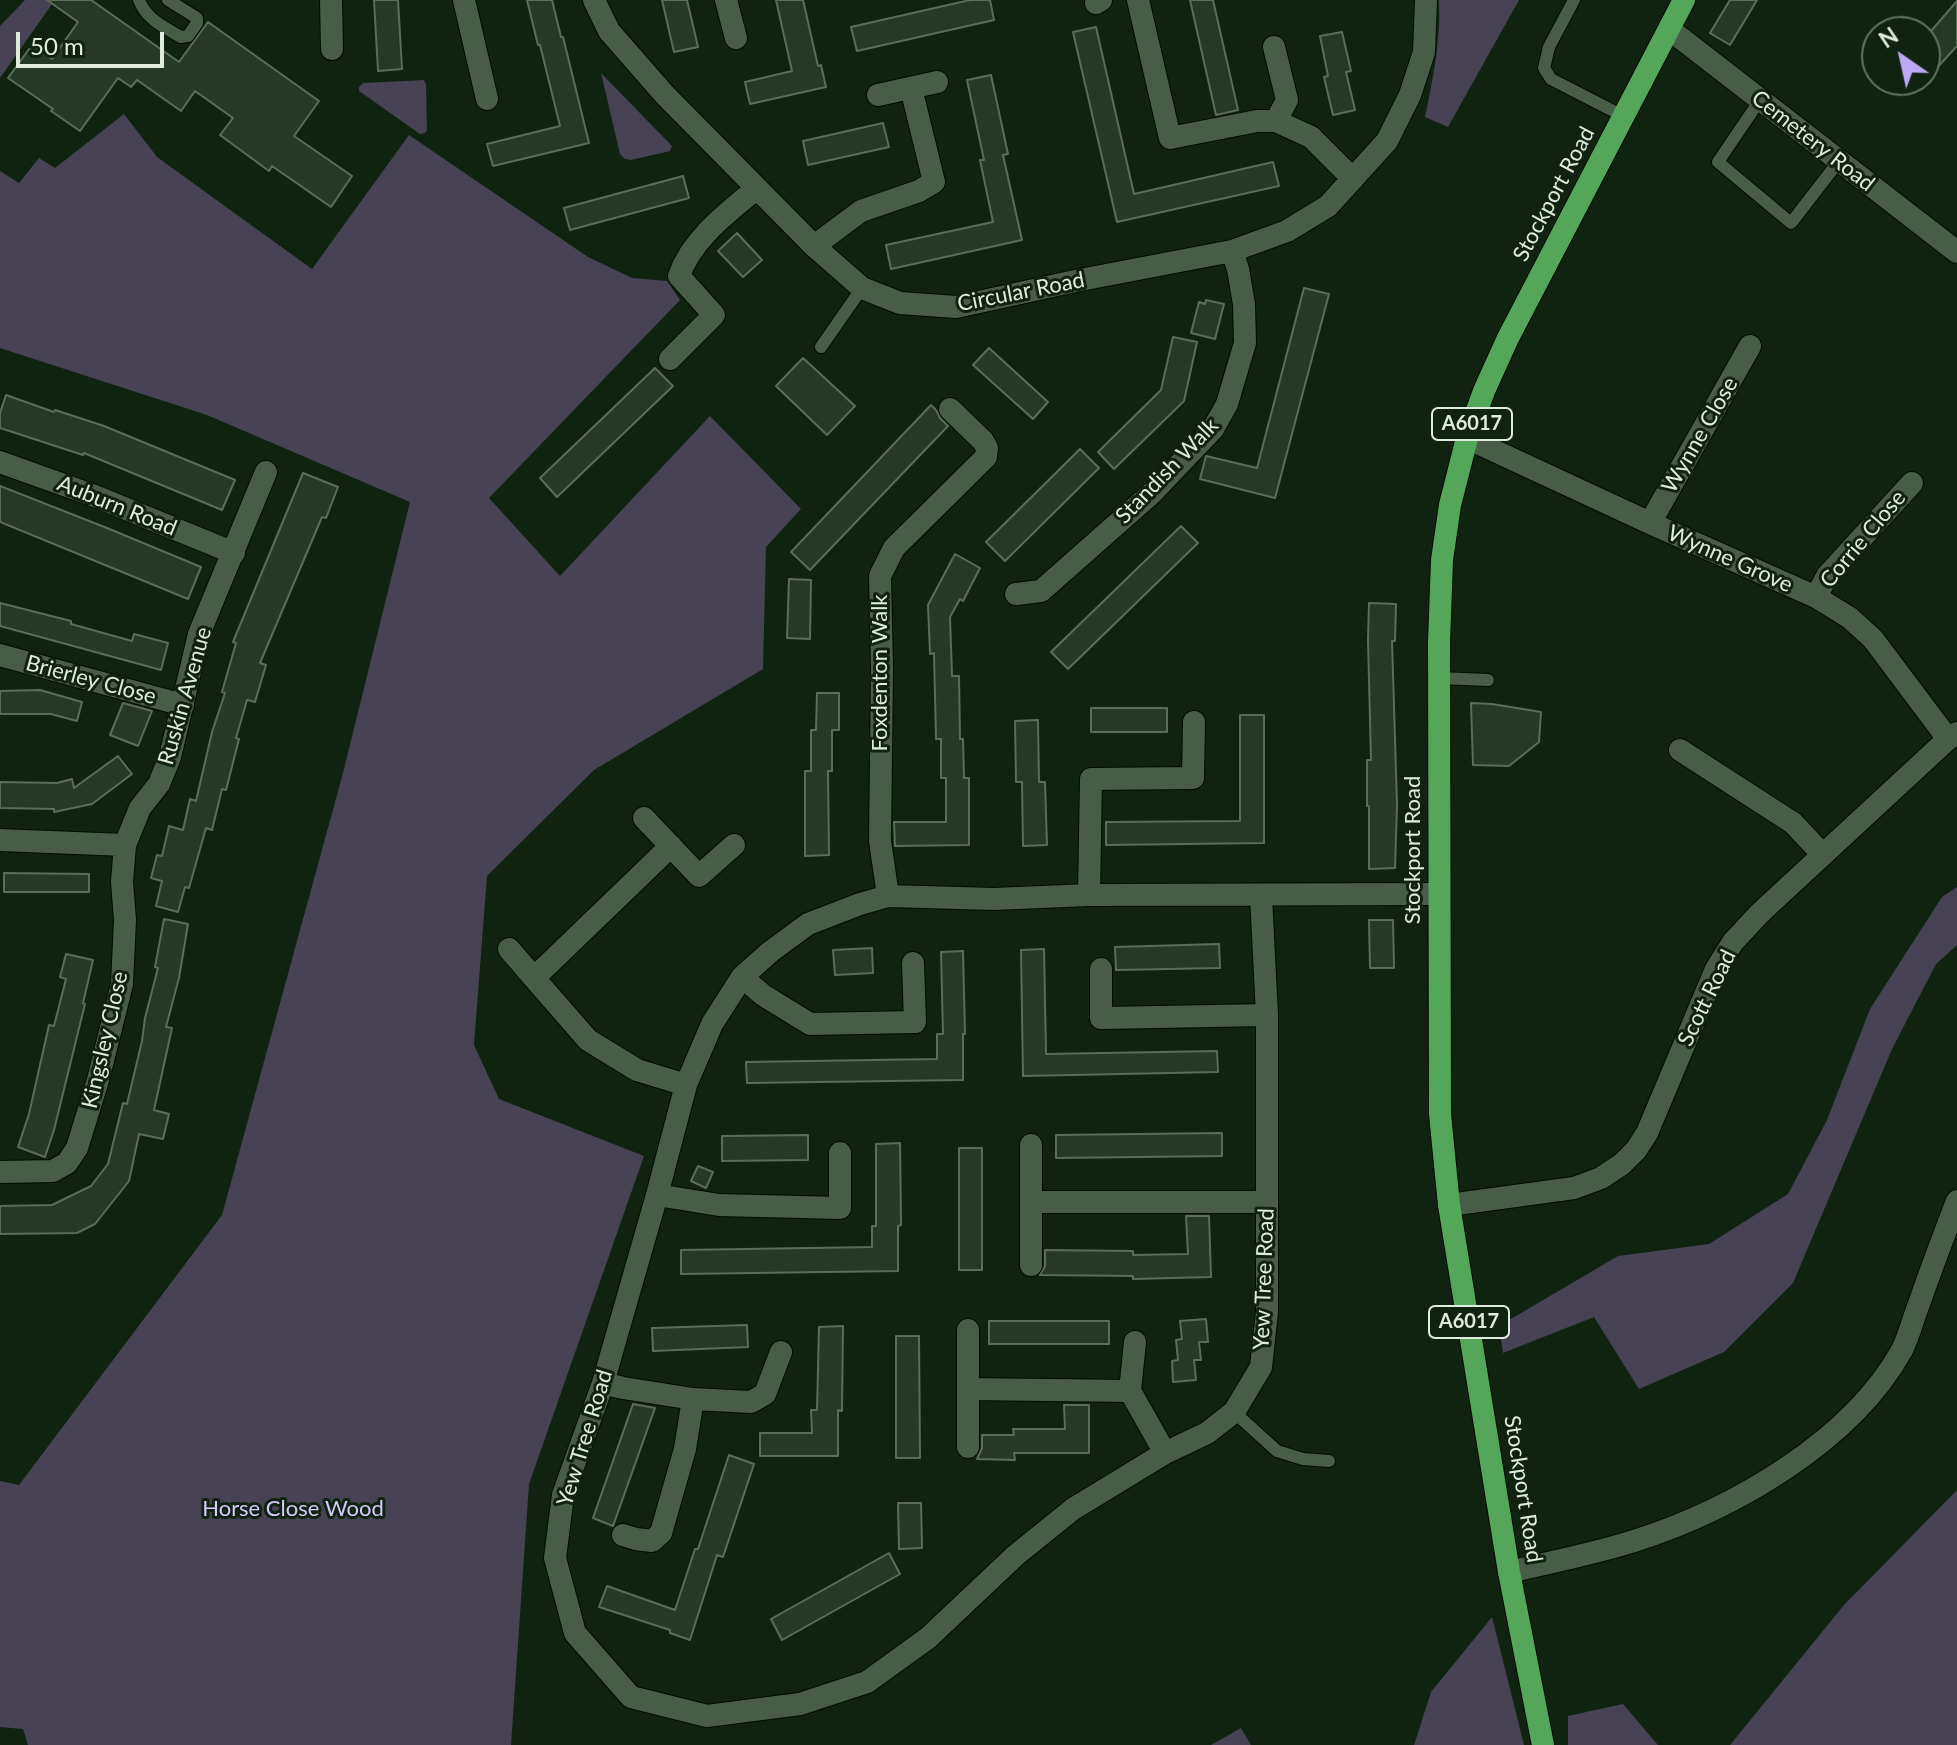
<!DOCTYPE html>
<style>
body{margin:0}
#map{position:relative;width:1957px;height:1745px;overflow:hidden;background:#102311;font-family:Lato,sans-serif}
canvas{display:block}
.north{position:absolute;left:1861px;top:16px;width:80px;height:80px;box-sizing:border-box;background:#102311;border:2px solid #637363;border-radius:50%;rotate:326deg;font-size:22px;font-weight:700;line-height:32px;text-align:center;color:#dfebdf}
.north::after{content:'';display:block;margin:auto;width:28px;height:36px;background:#bea9f5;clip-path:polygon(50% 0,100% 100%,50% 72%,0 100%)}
.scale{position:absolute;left:16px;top:32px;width:148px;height:36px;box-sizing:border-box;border:4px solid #dfebdf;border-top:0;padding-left:10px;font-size:24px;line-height:28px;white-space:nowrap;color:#dfebdf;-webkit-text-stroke:6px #102311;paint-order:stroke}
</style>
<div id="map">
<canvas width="1957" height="1745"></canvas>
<div class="north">N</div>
<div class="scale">50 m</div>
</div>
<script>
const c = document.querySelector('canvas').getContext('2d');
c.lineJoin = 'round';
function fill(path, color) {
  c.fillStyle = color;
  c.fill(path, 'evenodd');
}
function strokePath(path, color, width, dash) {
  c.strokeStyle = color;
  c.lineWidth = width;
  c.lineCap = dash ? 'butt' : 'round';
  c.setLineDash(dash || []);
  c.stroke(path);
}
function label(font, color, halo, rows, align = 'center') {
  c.font = font + ' Lato,sans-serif';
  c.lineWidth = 6;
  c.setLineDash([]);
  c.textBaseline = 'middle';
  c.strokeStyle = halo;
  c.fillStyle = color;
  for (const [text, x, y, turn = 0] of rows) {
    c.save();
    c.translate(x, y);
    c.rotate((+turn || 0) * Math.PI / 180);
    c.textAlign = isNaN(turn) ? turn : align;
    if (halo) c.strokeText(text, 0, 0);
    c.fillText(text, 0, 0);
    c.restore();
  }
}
const green = new Path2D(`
 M25,0H61L56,4H52L0,78V26Z
 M1439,0H1519L1448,127L1425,117C1433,78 1441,40 1439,0Z
 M601,73L672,146L670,151L631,160L625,159L620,154Z
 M424,80L426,84L427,130L425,133L420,134L359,91V87L363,83Z
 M124,114L157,157L312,269L409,135L588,257L632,278L667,281L680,300L489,498L560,576L710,416L801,509L766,547L763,669L594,770L487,876L474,1045L499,1099L644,1156L529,1484L511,1745H28L23,1729L0,1727V1481L19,1485L222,1215L343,773L410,502L207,415L0,348V171L19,183L39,158L55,168Z
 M1957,887V945L1936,964L1892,1049L1793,1283L1724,1352L1639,1389L1594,1317L1503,1353L1499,1326L1618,1256L1709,1244L1788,1194L1827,1120L1870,1009L1942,897Z
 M1957,1490V1745H1730L1844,1605Z
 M1492,1617L1524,1745H1414L1431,1692Z
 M1623,1704L1658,1745H1568V1716Z
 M1241,1728L1251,1745H1211Z`);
const building = new Path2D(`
 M47,0H91L179,62L208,22L319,101L294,136L352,176L331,207L272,166L269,171L220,135L233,118L195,91L181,111L137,80L131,87L118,78L80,131L51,111L53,109L8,78L32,45L52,59L78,22Z
 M374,0H398L402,69L378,71Z
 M527,0H552L561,37H563L589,143L493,166L487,144L560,126L540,45H538Z
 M662,0H687L698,47L674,52Z
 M776,0H803L818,66L821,65L826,87L750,104L745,82L792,71Z
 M970,0H990L994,20L857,51L851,27Z
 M1190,0H1213L1238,110L1216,115Z
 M1730,0H1757L1730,45L1710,33Z
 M1957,1V46L1935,70L1925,61V38Z
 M1096,27L1134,194L1273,162L1279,186L1117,222L1073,32Z
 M1342,32L1351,71L1346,72L1355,110L1333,115L1324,77L1328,76L1320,36Z
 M991,75L1008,154L1003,155L1022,240L891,269L886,245L993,222L980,160H984L967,80Z
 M883,123L889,147L808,165L803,141Z
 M683,176L689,198L570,230L564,208Z
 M737,233L762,260L743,277L718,251Z
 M1304,288L1329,294L1275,498L1200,479L1206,456L1257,468Z
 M1206,300L1224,304L1215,339L1191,333L1199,302L1205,304Z
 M1173,337L1197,342L1184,401L1114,469L1098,452L1161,390Z
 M989,348L1048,402L1033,419L973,365Z
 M803,358L855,406L827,435L776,386Z
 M655,368L673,386L557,497L540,478Z
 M6,395L54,412L55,410L104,426L235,480L222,510L84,453L83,455L0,428V413Z
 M931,405L936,410L940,418L948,426L810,570L791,552Z
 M1080,449L1099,468L1005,561L986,542Z
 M303,473L338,487L326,518L322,517L260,663L266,665L255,702L247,700L236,738L239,739L226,790L222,789L212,830L206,828L189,888L185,887L178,912L156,906L162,881L151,878L157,855L162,856L169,826L183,830L190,799L196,801L212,732L225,693L222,692L236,643L233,642Z
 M0,486L107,528L201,567L188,599L0,522Z
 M1181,526L1198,543L1068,669L1051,652Z
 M955,554L980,568L963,601L960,599L950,617L952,676H959L960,739H963L964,778H969V845L895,846L894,822H946V778H941V739H936L934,653L930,654L928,605Z
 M789,579L811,580L810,639L787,638Z
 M0,603L71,621V624L132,641L134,634L168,643L161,670L0,626Z
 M1369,603L1396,604L1395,641H1392L1397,805L1395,868L1369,869V806H1367V760H1371L1368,640Z
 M40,690L82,702L77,721L51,714H0V691Z
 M817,693H839V730H832V771H828L829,855L805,856V771H811V730H816Z
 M123,703L152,711L138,746L110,735Z
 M1471,703L1492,704L1541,712L1539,742L1509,766L1473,765Z
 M1091,708H1167V732H1091Z
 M1240,715H1264V843L1106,845V822L1240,821Z
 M1038,720L1039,782H1045L1047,845L1023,846L1022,782H1016L1015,721Z
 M118,756L132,774L92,804L54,812V809L0,808V782L57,783L72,779L74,788Z
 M4,873L89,874V892H4Z
 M164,919L188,924L179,978L166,1027L172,1028L154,1110L169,1114L163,1139L139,1134L129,1181L95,1224L77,1233L0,1234V1206L52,1205L91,1186L108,1164L123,1103L127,1104L142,1041L145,1018L158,968L155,967Z
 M1369,920H1393L1394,968H1370Z
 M1219,944L1220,968L1116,970L1115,947Z
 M872,948L873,973L835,975L833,950Z
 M1044,949L1046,1054L1217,1051L1218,1072L1023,1076L1021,950Z
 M963,951L965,1034H963V1080L747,1083L746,1062L937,1059V1034H943L941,952Z
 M66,954L93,960L83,1003L85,1004L54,1130L45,1157L18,1147L29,1114L49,1025L54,1026L66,979L60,977Z
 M1222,1133V1156L1056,1158V1135Z
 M808,1135V1160L722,1161V1136Z
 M900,1143L901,1225L898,1226V1271L681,1274V1250L872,1247V1226H876V1144Z
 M959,1148H982V1270H959Z
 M698,1166L713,1172L706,1188L691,1181Z
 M1186,1216H1209L1211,1277L1133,1279V1276L1040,1275L1045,1266V1250L1133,1251V1255L1188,1254Z
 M1206,1319L1208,1342H1199L1201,1360H1194L1196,1380L1173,1382L1172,1361L1178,1360L1176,1340L1182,1339L1180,1321Z
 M989,1321H1109V1344H989Z
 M747,1325L748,1347L653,1351L652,1328Z
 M843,1326L842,1411L838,1410V1456H760V1433H812L811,1410H817L819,1327Z
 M896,1336H919L920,1458H896Z
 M633,1404L655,1408L613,1526L593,1518Z
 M1064,1405H1089V1453H1014L1015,1460L977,1459L982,1448V1435H1014L1013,1429H1065Z
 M729,1455L754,1464L723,1557L717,1555L690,1640L670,1633V1630L599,1607L607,1586L675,1610L695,1549H698Z
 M898,1503H921L922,1548L899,1549Z
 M889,1553L900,1574L782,1640L771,1619Z`);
const service = new Path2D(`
 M139,0C146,19 164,27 181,37L188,36L197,23V18L168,0
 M1574,0L1549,47L1544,68L1551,79L1623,116
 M1760,100L1718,162L1791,223L1839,161
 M821,347L862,288
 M1439,678L1488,680
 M1234,1412L1277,1451L1303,1459L1329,1461`);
const minor = new Path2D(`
 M331,0L332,49
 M464,0L487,99
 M594,0L609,31L664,94L814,246L862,288L900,303L956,307L1075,281L1232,251L1287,231L1328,206L1387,141L1410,95L1424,52L1426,0
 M726,0L736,38
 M1138,0L1170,138L1257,121H1276L1311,137L1353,179
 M1096,3L1101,0
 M1669,29L1957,252
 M1274,47L1287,100L1276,121
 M878,95L937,82
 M814,246L861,211L919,191L934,182L911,88
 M670,359L714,315L679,276C691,240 727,213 756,189
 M1467,438L1650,523L1816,597L1850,618L1873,639L1948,739
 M0,462L92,495L234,553
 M1650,523L1750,346
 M1016,594L1041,591L1152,493L1213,429L1227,404L1245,343L1244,304L1238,269L1232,251
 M1816,597L1827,576L1912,483
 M0,655L183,705
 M1680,750L1793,823L1823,855
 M644,818L699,876L734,845
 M0,840L125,845L140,808L159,784L170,757L199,634L266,472
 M671,846L534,978L588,1040L637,1070L686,1085
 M1089,895L1091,779L1193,778L1194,722
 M888,896L880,841L882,669L880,576L894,548L986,457L987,448L983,441L950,409
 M1261,896L1267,1015V1312L1261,1367L1234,1412L1207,1433L1165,1453L1073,1509L1016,1555L928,1638L867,1682L800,1704L707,1716L631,1697L575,1633L555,1558L563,1495L603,1383L657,1195L686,1085L712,1024L742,977L770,952L808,924L860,904L888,896L994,899L1089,895L1439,894
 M509,949L534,978
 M1101,969V1018L1267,1015
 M742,977L763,995L810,1024L915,1022L913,963
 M1031,1145V1265
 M0,1172L53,1171L67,1163L77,1148L98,1080L122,984L125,920L122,882L125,845
 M657,1195L719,1205L840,1208V1153
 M1031,1202H1266
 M1449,1205L1574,1188L1601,1178L1622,1164L1636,1150L1647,1133L1716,969L1733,942L1760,913L1948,739L1957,733
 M968,1330V1447
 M603,1383L623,1388L693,1399L751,1402L765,1394L781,1352
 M968,1389L1130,1391L1165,1453
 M1130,1391L1135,1342
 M623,1535L636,1539L652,1541L661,1533L685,1449L693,1399
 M1509,1572C1551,1562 1593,1554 1634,1541C1732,1510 1851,1442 1902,1350C1909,1336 1913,1319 1919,1304C1931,1269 1944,1235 1957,1201`);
const trunk = new Path2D(`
 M1543,1745L1509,1572L1449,1205L1440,1114L1439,643L1442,560L1450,505L1467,438L1484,391L1508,338L1684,0`);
const shields = [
 [1472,424,80],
 [1469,1322,80]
];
const shieldNames = [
 ["A6017",1472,424],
 ["A6017",1469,1322]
];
const streetNames = [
 ["Cemetery Road",1813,141,38],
 ["Stockport Road",1554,194,-62],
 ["Circular Road",1021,292,-11],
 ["Wynne Close",1700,435,-60],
 ["Standish Walk",1167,471,-46],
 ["Auburn Road",117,506,22],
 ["Corrie Close",1863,539,-50],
 ["Wynne Grove",1730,559,24],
 ["Foxdenton Walk",880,673,-90],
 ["Brierley Close",91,680,15],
 ["Ruskin Avenue",185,696,-74],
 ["Stockport Road",1413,850,-90],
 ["Scott Road",1707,998,-64],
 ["Kingsley Close",105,1040,-77],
 ["Yew Tree Road",1264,1279,-88],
 ["Yew Tree Road",585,1438,-73],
 ["Stockport Road",1523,1489,81]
];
const parkNames = [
 ["Horse Close Wood",293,1509]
];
fill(green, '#474254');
fill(building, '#253926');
strokePath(building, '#596e59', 2);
strokePath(service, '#000c01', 14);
strokePath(minor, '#000c01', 24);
strokePath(trunk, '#000c01', 24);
strokePath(service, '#485d48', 12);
strokePath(minor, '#485d48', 22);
strokePath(trunk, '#54a659', 22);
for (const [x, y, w] of shields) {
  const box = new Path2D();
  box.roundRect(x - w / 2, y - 16, w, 32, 6);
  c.fillStyle = '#102311';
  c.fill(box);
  strokePath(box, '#dfebdf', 2);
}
label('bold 20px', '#dfebdf', null, shieldNames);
label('22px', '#dfebdf', '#102311', streetNames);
label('22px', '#d6c9fc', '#102311', parkNames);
</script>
